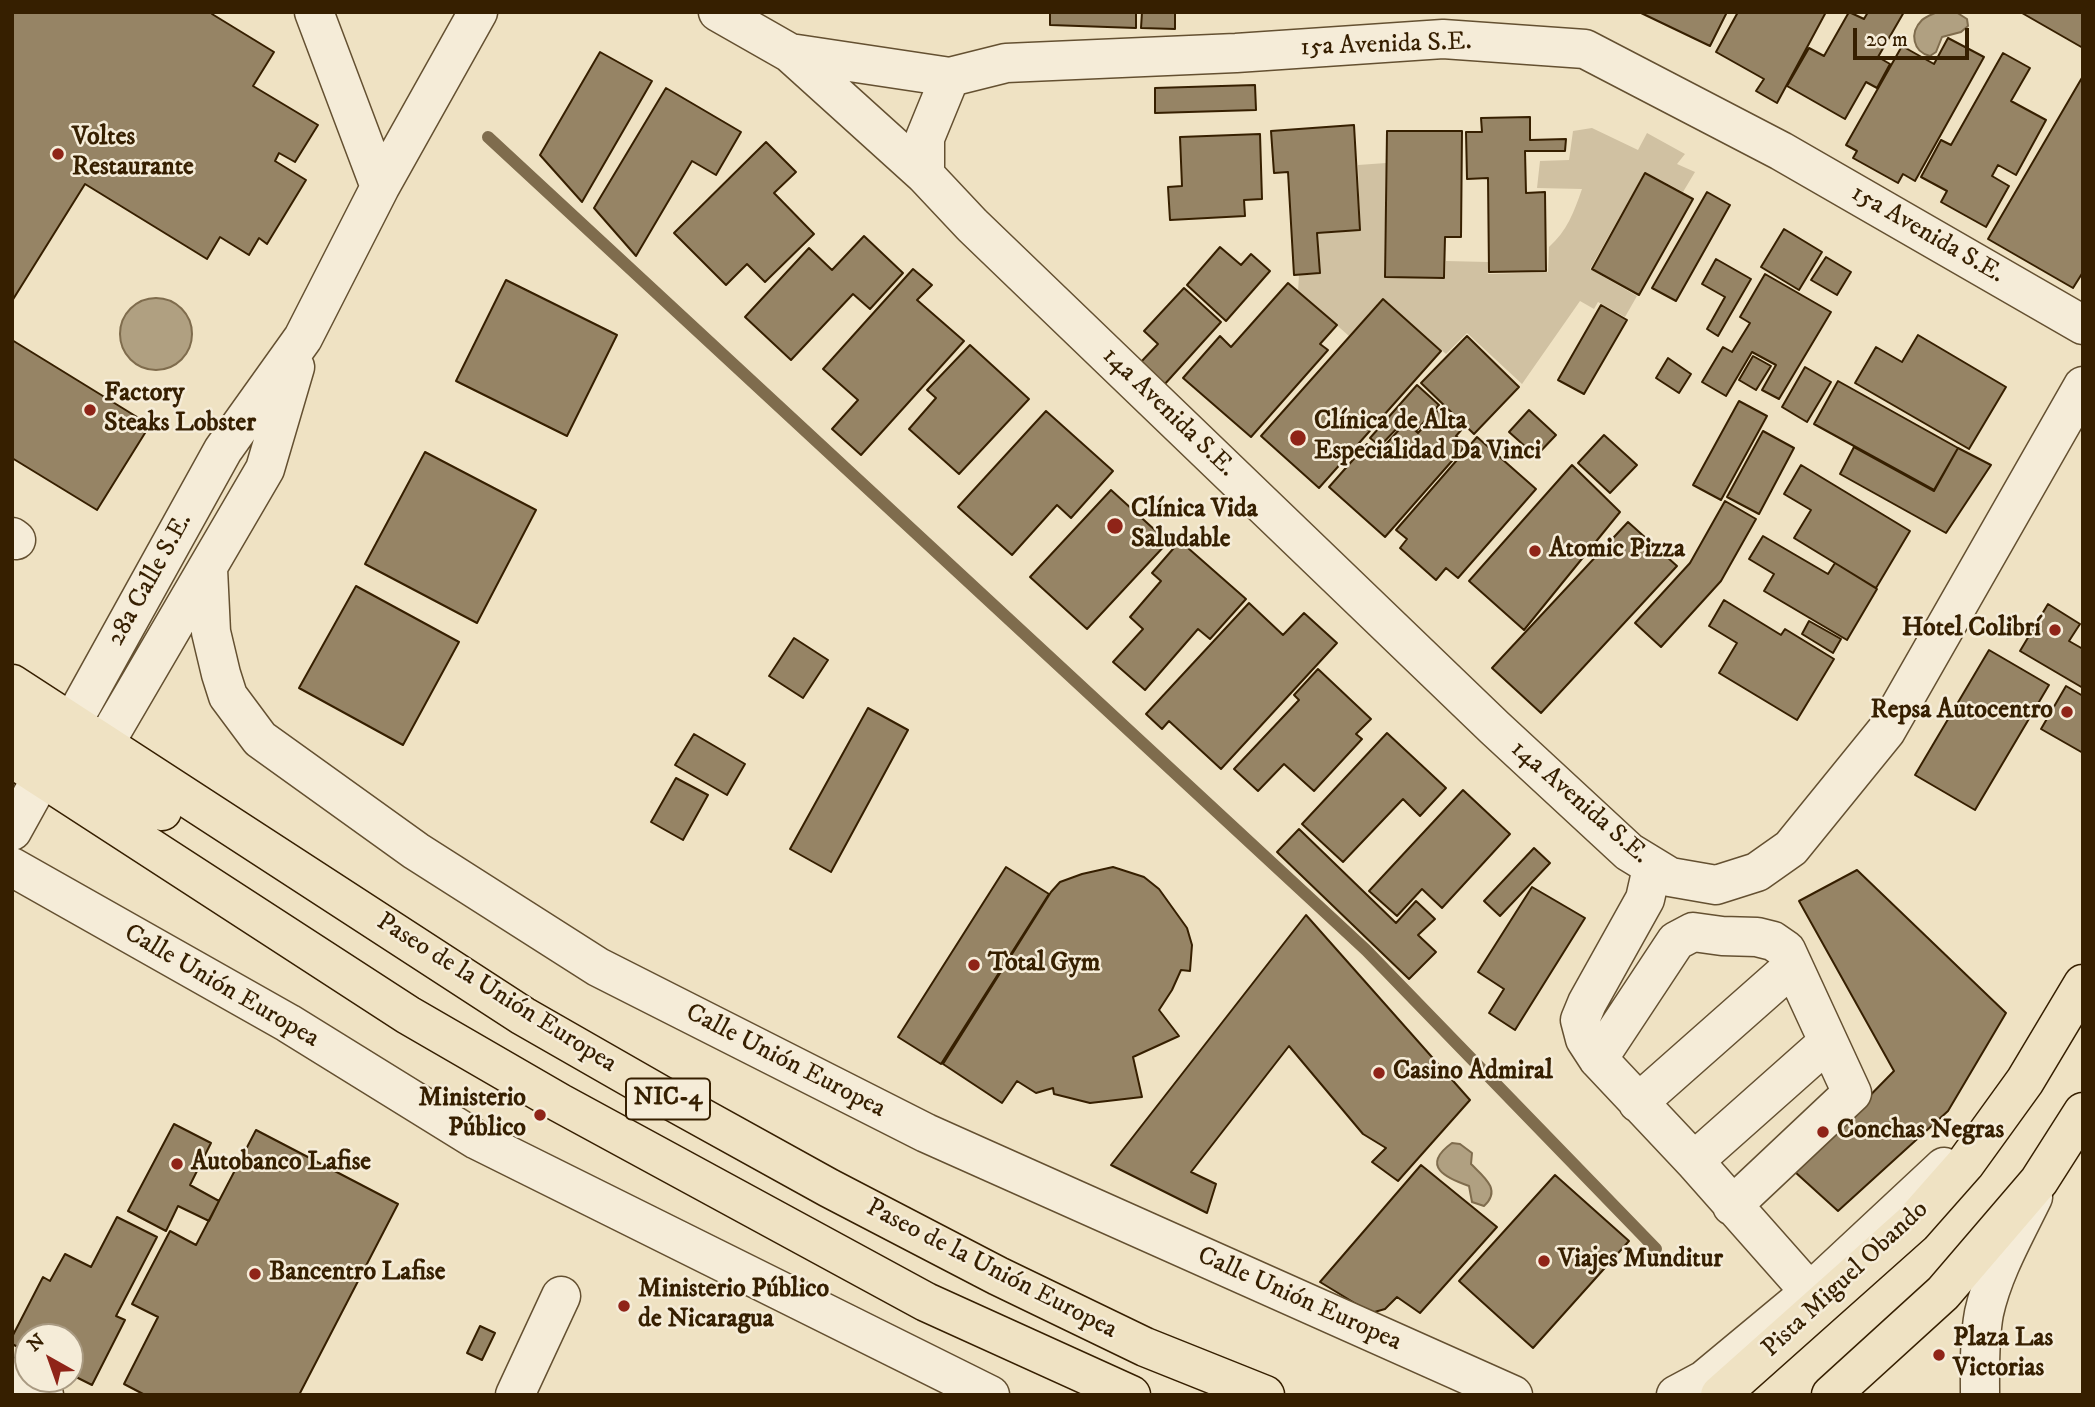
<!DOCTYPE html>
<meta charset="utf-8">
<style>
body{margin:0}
#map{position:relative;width:2095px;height:1407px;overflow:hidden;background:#efe2c3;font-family:"IM FELL DW Pica",serif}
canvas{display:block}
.frame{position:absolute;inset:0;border:14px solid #361f00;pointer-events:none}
.north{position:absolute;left:14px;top:1323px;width:70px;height:70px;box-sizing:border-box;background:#f5ecd8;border:2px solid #a99a82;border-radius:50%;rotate:320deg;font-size:19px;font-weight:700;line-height:28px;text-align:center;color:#361f00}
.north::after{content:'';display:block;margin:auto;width:24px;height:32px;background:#8f2418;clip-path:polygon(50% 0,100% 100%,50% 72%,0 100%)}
.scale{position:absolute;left:1853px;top:28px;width:116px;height:32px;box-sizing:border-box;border:4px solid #361f00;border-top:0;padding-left:9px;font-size:21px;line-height:24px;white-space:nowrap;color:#361f00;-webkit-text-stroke:5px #f5ecd8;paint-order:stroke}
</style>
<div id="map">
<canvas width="2095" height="1407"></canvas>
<div class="frame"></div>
<div class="north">N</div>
<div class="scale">20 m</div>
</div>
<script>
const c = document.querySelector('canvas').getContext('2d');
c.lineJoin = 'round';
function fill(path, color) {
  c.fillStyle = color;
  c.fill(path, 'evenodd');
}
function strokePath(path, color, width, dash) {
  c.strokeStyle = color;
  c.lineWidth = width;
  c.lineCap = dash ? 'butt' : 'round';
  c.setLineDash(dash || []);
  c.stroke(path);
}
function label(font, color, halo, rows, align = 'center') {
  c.font = font + ' "IM FELL DW Pica",serif';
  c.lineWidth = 5;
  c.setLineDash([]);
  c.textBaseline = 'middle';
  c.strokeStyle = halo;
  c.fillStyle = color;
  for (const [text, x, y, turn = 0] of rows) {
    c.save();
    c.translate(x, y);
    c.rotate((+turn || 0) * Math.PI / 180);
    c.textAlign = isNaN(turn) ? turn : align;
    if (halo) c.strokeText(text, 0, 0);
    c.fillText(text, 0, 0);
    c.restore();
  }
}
const green = new Path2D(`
 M1592,128L1638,150L1647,133L1685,154L1677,164L1695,172L1683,192L1645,172L1590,269L1637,296L1625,317L1598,302L1594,309L1580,301L1522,384L1467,333L1446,354L1383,298L1349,336L1298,291L1299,275L1320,274L1318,234L1360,230L1358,165L1386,163L1384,277L1445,279L1446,261L1488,262V274L1548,272L1549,247C1567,231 1574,212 1582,189L1537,188L1540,161L1569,160L1573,131Z`);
const water = new Path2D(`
 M1937,12H1956L1967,19L1968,26L1961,32L1942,37L1936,52L1930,56C1913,52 1909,33 1922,20C1925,17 1933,14 1937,12Z
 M120 334a36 36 0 1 1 72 0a36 36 0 1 1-72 0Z
 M1452,1143L1460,1144L1472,1153L1471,1164C1484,1177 1502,1190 1484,1206L1472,1202L1469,1186C1446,1178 1420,1166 1452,1143Z`);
const stream = new Path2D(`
 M488,137L1366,950L1656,1249`);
const building = new Path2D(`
 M12,12H213L212,14L274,52L253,86L318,125L295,162L279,153L275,161L306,180L267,244L259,238L249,255L220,237L207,259L85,184L12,301Z
 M1050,12H1136V28L1050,25Z
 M1142,12H1175V29L1141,28Z
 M1639,12H1727L1710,46Z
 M1738,12H1826L1777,103L1756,91L1764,79L1716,52Z
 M1849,12L1864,19L1868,12H1904L1878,57L1890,64L1877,88L1866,82L1845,119L1787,86L1809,48L1824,56Z
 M2083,12V48L2022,13L2023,12Z
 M1948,38L1984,57L1915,181L1903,174L1898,183L1853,158L1857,151L1846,145L1902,46L1934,64Z
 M600,52L652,81L582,202L540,155Z
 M2003,53L2030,68L2011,101L2046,120L2016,175L1998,165L1992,176L2009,186L1986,227L1941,202L1947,191L1921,177L1941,140L1951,145Z
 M2083,76V272L2073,288L1988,239Z
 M1255,85L1256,110L1155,113V88Z
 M666,88L741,132L716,175L692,161L636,256L594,208Z
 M1530,117V140L1566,139L1565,151H1525L1526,193L1545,192L1546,271L1489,272L1488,178L1467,179L1466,132H1482L1481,118Z
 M1354,125L1360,230L1317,233L1320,273L1294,275L1288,172L1274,173L1271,131Z
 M1387,131H1462L1461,237H1445L1444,278L1385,277Z
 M1260,134L1262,199L1244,200L1245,216L1170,220L1168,187L1182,186L1180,137Z
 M766,142L796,172L774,193L814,234L765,282L747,264L726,285L674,233Z
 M1645,173L1693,199L1639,295L1592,269Z
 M1707,192L1730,205L1676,301L1652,288Z
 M1784,229L1822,252L1799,290L1761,267Z
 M864,236L903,273L870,309L853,294L791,360L745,317L809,248L832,270Z
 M1220,247L1241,265L1251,254L1270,271L1226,321L1187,285Z
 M1826,257L1851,272L1837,295L1811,280Z
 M1716,259L1751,279L1718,336L1707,329L1725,297L1702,284Z
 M913,269L932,285L917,300L964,341L861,455L832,429L858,400L823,369Z
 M1765,274L1831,312L1779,399L1762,390L1776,365L1752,352L1726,396L1702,382L1723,347L1732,352L1750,323L1740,317Z
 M506,280L617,335L567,436L456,381Z
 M1288,283L1337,325L1320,344L1328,350L1251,437L1183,378L1220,336L1231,347Z
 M1184,288L1221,322L1164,385L1140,363L1158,344L1144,331Z
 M1383,299L1441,351L1319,488L1261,436Z
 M1601,305L1627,320L1584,394L1558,380Z
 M1918,335L2006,387L1969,449L1855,383L1876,347L1902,362Z
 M1467,336L1519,387L1474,434L1421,383Z
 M12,340L150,425L97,510L12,458Z
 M970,345L1029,399L959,474L909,429L936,398L927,390Z
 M1753,356L1771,366L1756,390L1739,380Z
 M1668,358L1691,374L1679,393L1656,378Z
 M1805,367L1831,382L1807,422L1782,407Z
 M1838,381L1958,448L1934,490L1814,424Z
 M1417,385L1439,405L1417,430L1405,420L1380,446L1370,438Z
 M1739,401L1767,416L1721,500L1693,485Z
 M1440,408L1463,428L1456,436L1466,445L1385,537L1329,487L1367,444L1378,453L1406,422L1418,433Z
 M1529,410L1556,435L1536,456L1509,432Z
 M1046,411L1113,471L1071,518L1057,505L1012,555L958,507Z
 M1763,431L1794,448L1759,514L1727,497Z
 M1604,435L1637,465L1610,493L1578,463Z
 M1477,437L1536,489L1458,578L1446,568L1436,580L1400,548L1407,539L1396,530Z
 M1854,447L1934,491L1958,448L1991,465L1946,533L1840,474Z
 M425,452L536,510L477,623L365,564Z
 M1572,465L1620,512L1524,630L1469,581Z
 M1801,465L1910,531L1876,588L1794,538L1811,510L1784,494Z
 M1111,490L1168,542L1087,629L1030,577Z
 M1725,501L1756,519L1721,581L1661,647L1635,623L1690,563Z
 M1628,522L1677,566L1541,713L1492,668Z
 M1763,536L1828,574L1835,563L1877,589L1847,640L1764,591L1774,574L1749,559Z
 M1180,541L1246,599L1210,639L1198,629L1145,690L1113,662L1143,629L1130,617L1161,581L1152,573Z
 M356,586L459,642L403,745L299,688Z
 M1724,600L1781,635L1785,629L1834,659L1797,720L1719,673L1737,643L1709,626Z
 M1249,603L1283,635L1304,613L1337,643L1221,769L1169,721L1162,729L1146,714Z
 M2048,604L2080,624L2069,641L2083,649V688L2020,651Z
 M1809,621L1841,639L1833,653L1802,634Z
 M794,638L828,660L803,698L769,676Z
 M1989,650L2049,685L1975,810L1915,775Z
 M1318,669L1371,719L1356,734L1362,739L1314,791L1284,764L1258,791L1234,769L1299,700L1294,695Z
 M2066,686L2083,696V753L2041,729Z
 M868,708L908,730L831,872L790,849Z
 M1387,733L1446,788L1420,816L1403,799L1343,862L1302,824Z
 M694,734L745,764L727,795L675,765Z
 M676,778L708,795L683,840L651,822Z
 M1463,790L1510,834L1442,908L1422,889L1397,916L1369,891Z
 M1299,829L1396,923L1416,901L1435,919L1418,935L1436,952L1409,979L1277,852Z
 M1534,848L1550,863L1500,916L1484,901Z
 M1006,867L1049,894L941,1064L898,1037Z
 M1113,867L1144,877L1159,889L1187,928L1192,945L1190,971L1181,970L1172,990L1159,1010L1179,1036L1133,1057L1142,1097L1090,1103L1054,1094L1053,1088L1036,1093L1017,1081L1002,1103L943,1064L1051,892L1060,882L1082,874Z
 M1857,870L2006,1013L1948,1111L1838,1211L1795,1172L1894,1071L1799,901Z
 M1532,887L1585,918L1515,1030L1489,1013L1504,989L1478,972Z
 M1306,915L1470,1100L1398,1181L1372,1162L1386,1148L1363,1134L1289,1046L1191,1172L1216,1184L1207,1213L1111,1165Z
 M174,1124L211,1143L190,1185L219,1201L209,1221L178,1206L166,1231L128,1211Z
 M256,1130L398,1204L299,1395H145L124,1384L158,1317L132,1304L170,1231L196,1245Z
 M1421,1165L1497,1227L1420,1313L1397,1297L1385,1309L1371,1313L1320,1282Z
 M1555,1175L1629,1241L1533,1348L1459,1281Z
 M117,1217L157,1237L116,1316L125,1320L92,1385L70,1374V1337H28V1352L12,1344V1337L43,1277L50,1281L65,1254L91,1267Z
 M480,1326L495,1333L482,1360L467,1353Z`);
const minor = new Path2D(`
 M314,12L380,187
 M718,12L790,53L925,175L972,225L1495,728L1629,852L1670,877L1716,885L1757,872L1791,848L1886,731L2083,386
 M790,53L950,77L1006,63L1236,53L1443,39L1585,49L1781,151L2083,325
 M925,175V138L950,77
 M12,537L16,540
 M208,569L211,632L221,674L228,696L260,739L416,851L598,967L926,1133L1513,1395
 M105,743L265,469L295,367
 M12,831L223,450L303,338L380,187L478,12
 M12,867L288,1023L477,1140L990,1395
 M1652,868L1645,899L1587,1003L1580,1020L1585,1039L1598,1059L1694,1161L1810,1292
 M1598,1059L1676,941L1693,932L1722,936L1757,937L1773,941L1786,950L1852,1093L1732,1206
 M1638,1103L1793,966
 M1694,1161L1828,1042
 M12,1377L44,1395
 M515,1395L561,1296
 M1676,1395L1704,1380L1810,1292L1944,1167
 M1980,1395C1980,1368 1979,1340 1984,1313C1993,1272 2015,1234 2033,1197`);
const major = new Path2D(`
 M1720,1395L1912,1224L1965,1164L2025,1081L2083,984
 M1831,1395L1943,1293L2039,1181L2083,1112`);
const highway = new Path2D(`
 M12,684L523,1016L661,1095L829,1188L998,1276L1145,1347L1265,1395
 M12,727L69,759H89
 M12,758L408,1015L560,1103L926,1302L1131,1395
 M42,776C83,748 127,789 162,811`);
const markers = [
 [58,154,7,"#8f2418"],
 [90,410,7,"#8f2418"],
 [1298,438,9,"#8f2418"],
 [1115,526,9,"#8f2418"],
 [1535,551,7,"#8f2418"],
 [2055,630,7,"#8f2418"],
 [2067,712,7,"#8f2418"],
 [974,965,7,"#8f2418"],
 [1379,1073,7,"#8f2418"],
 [540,1115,7,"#8f2418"],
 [1823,1132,7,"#8f2418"],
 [177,1164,7,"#8f2418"],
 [1544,1261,7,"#8f2418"],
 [255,1274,7,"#8f2418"],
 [624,1306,7,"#8f2418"],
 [1939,1355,7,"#8f2418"]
];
const shields = [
 [668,1099,84]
];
const shieldNames = [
 ["NIC-4",668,1099]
];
const streetNames = [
 ["15a Avenida S.E.",1386,46,-2],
 ["15a Avenida S.E.",1927,235,30],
 ["14a Avenida S.E.",1168,413,44],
 ["28a Calle S.E.",151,580,-61],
 ["14a Avenida S.E.",1579,803,41],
 ["Calle Unión Europea",221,987,30],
 ["Paseo de la Unión Europea",496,994,32],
 ["Calle Unión Europea",785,1062,27],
 ["Paseo de la Unión Europea",991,1270,27],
 ["Pista Miguel Obando",1846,1280,-43],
 ["Calle Unión Europea",1299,1300,24]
];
const poiNames = [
 ["Voltes",72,139],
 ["Restaurante",72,169],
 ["Factory",104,395],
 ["Steaks Lobster",104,425],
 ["Clínica de Alta",1314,423],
 ["Especialidad Da Vinci",1314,453],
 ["Clínica Vida",1131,511],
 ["Saludable",1131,541],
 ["Atomic Pizza",1549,551],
 ["Hotel Colibrí",2041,630,"right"],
 ["Repsa Autocentro",2053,712,"right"],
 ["Total Gym",988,965],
 ["Casino Admiral",1393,1073],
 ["Ministerio",526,1100,"right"],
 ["Público",526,1130,"right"],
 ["Conchas Negras",1837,1132],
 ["Autobanco Lafise",191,1164],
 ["Viajes Munditur",1558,1261],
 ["Bancentro Lafise",269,1274],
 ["Ministerio Público",638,1291],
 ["de Nicaragua",638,1321],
 ["Plaza Las",1953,1340],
 ["Victorias",1953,1370]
];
fill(green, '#d0c1a2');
fill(water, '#b0a081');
strokePath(water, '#7f6c4d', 2);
strokePath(stream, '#7f6c4d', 12);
fill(building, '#968465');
strokePath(building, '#361f00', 2);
strokePath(minor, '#645031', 41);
strokePath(major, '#361f00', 41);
strokePath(highway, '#361f00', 41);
strokePath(minor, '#f5ecd8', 38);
strokePath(major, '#efe2c3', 38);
strokePath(highway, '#efe2c3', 38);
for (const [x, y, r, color] of markers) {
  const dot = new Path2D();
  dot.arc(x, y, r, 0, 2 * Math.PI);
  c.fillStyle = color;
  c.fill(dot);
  strokePath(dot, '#f5ecd8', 2.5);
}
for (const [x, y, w] of shields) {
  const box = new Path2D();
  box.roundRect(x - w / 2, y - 20.5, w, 41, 5);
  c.fillStyle = '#f5ecd8';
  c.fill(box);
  strokePath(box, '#361f00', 2);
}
label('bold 24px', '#361f00', null, shieldNames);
label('26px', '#361f00', '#f5ecd8', streetNames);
label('bold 26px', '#361f00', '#f5ecd8', poiNames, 'left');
</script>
